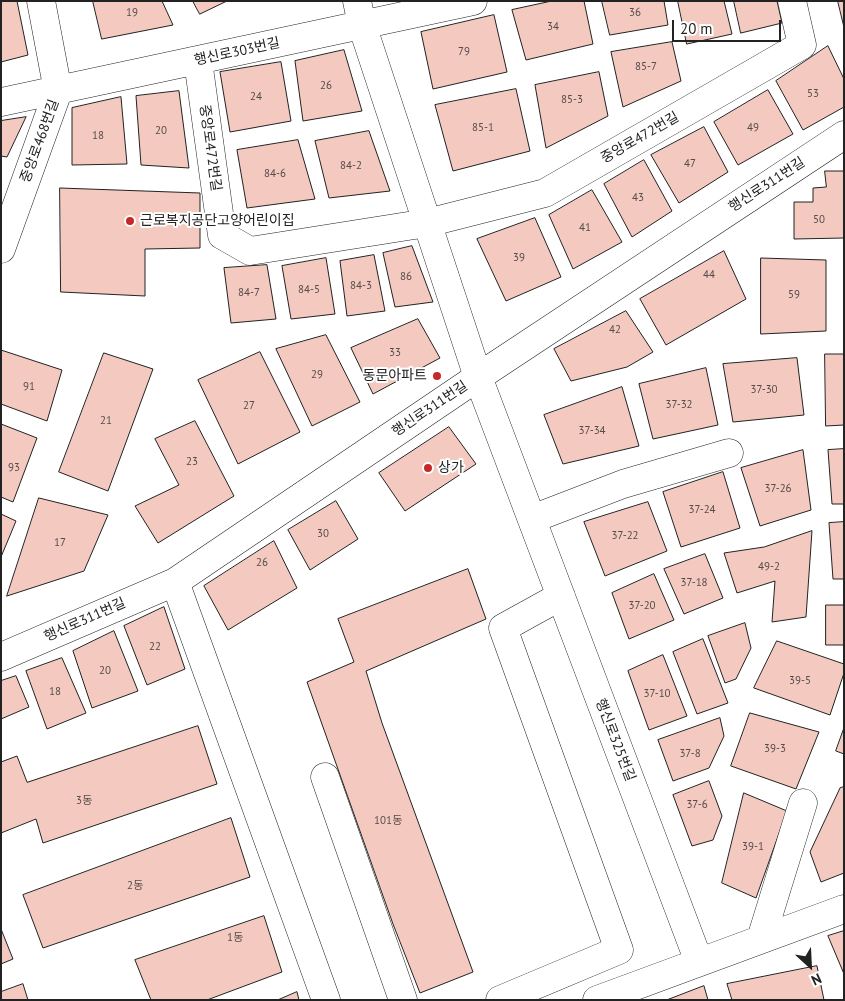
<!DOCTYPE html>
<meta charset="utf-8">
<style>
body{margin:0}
#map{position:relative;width:845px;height:1001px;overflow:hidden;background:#fff;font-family:"PT Sans",sans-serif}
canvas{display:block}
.frame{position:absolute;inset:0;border:2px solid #222;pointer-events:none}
.north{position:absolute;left:785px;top:941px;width:50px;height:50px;-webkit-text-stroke:4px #fff;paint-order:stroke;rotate:155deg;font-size:14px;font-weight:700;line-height:20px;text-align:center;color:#222}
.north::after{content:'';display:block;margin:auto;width:18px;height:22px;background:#222;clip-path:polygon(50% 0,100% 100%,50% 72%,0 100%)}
.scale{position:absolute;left:672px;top:20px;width:109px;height:22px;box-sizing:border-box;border:2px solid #222;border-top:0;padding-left:6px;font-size:15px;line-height:18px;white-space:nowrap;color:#222;-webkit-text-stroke:4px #fff;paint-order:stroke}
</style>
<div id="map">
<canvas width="845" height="1001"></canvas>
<div class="frame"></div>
<div class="north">N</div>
<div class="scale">20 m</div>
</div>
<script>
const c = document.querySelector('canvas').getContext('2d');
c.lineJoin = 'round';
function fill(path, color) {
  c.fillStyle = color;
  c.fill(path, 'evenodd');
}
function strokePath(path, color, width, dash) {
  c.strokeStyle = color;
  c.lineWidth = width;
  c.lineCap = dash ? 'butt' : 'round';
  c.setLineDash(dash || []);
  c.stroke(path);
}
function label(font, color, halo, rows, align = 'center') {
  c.font = font + ' "PT Sans","Noto Sans KR",sans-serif';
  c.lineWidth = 4;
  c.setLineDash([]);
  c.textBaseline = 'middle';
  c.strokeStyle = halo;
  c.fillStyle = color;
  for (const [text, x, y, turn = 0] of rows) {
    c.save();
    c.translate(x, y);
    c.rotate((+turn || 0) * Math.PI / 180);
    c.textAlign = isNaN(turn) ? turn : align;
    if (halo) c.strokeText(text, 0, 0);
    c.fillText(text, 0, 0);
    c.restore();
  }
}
const building = new Path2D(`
 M1,1H17L28,55L1,62Z
 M93,1H162L173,25L102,39Z
 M193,1H227L200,14Z
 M552,1H584L593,44L526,60L512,10Z
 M602,1H664L668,25L610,35Z
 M678,1H724L732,34L687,44Z
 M734,1H777L782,23L741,33Z
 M838,1H844V27Z
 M494,15L507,72L433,89L421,32Z
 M672,42L681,81L623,107L611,52Z
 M828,46L844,79V107L803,130L776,81Z
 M344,50L362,111L303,121L295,61Z
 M281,62L291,121L230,132L220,72Z
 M599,72L608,116L546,148L535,85Z
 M516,89L530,151L453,171L435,105Z
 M768,90L793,134L738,165L714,122Z
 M179,91L189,168L141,165L136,96Z
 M121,97L127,164L72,165V108Z
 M26,117L7,157L1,156V121Z
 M704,127L728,172L679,203L651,155Z
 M369,131L390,191L329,198L315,141Z
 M298,140L315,199L247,208L237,150Z
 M644,160L672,211L632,237L604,184Z
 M825,171H844V238L794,239V202H813V188L826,187Z
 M60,188L200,193V248L145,249V296L61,292Z
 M592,190L622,242L573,269L549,215Z
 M535,218L561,277L506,301L477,239Z
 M412,246L433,302L395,307L383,253Z
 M724,251L746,299L666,345L640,299Z
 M374,255L385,311L347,316L340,261Z
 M326,258L335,314L291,319L282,266Z
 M761,258L826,260V331L761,334Z
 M267,265L276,319L231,323L224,268Z
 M626,311L653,352L627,367L571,381L554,349Z
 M418,319L440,358L373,394L351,348Z
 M326,335L360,402L312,426L276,349Z
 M1,350L62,370L47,421L1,404Z
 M260,352L300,432L238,464L198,380Z
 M104,353L153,369L108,491L59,472Z
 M825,354H844V425L826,426Z
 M797,358L804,415L733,422L723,364Z
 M706,368L718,425L653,439L639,384Z
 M622,387L639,446L563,464L544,415Z
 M195,421L234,496L158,543L135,506L179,485L155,439Z
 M1,424L37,438L13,502L1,497Z
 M449,427L476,464L405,511L379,473Z
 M844,449V504H832L828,450Z
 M803,450L811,510L760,526L741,468Z
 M723,472L740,528L681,547L663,492Z
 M39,498L108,515L84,571L7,596Z
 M336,501L358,539L310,570L288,530Z
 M648,502L667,551L605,576L584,522Z
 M1,514L16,521L1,557Z
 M844,522V579H833L829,523Z
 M812,531L806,617L772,622L775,581L737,593L724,553L764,547Z
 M274,541L297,588L228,630L204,586Z
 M705,554L723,598L684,614L664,569Z
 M468,569L486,619L366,671L382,723L473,972L420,993L393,924L307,682L354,662L338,619Z
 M654,574L674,620L629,639L612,593Z
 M826,605H844V645H826Z
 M164,607L185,669L147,685L124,626Z
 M745,623L751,648L736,679L725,683L708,636Z
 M114,631L138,691L92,708L73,651Z
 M703,639L728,703L697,714L673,652Z
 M777,641L844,664V673L830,715L754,688Z
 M663,655L687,716L649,730L628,671Z
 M62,658L86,713L47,729L26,671Z
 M16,676L29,707L1,719V681Z
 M750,713L819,732L796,789L731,766Z
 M720,718L724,736L709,768L673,781L658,740Z
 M198,726L217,784L43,843L36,819L1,833V762L17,756L27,782Z
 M844,728V754L836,751Z
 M709,781L722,816L713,840L692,846L673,795Z
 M844,787V873L821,882L810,852L840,788Z
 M744,793L787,811L756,898L722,883Z
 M231,818L250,877L43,948L23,895Z
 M264,916L282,972L207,1000H151L135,960Z
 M1,929L13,959L1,964Z
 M844,931V974L828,936Z
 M817,966L824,1000H732L727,984Z
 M23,984L28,1000H1V992Z
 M704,986L708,1000H667Z
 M297,992L299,1000H278Z`);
const minor = new Path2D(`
 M357,1L362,25L478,377L699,962
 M198,61L222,235L250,251L427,223L545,193L802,45L792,1
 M1,102L473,1
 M1,249L58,91L41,1
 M532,519L623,484L729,453
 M175,582L326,1000
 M1,657L175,582L478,377L844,135
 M325,777L403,1000
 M761,939L803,803
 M500,1000L619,950L503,628L561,596
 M597,1000L844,909`);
const markers = [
 [130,221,5,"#c62828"],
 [437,376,5,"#c62828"],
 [428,468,5,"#c62828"]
];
const numberNames = [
 ["19",132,13],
 ["36",635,13],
 ["34",553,27],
 ["79",464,52],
 ["85-7",646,67],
 ["26",326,86],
 ["53",813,94],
 ["24",256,97],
 ["85-3",572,100],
 ["85-1",483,128],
 ["49",753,128],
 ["20",161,131],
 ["18",98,136],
 ["47",690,164],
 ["84-2",351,166],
 ["84-6",275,174],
 ["43",638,198],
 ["50",819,220],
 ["41",585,228],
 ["39",519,258],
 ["44",709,275],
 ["86",406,277],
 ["84-3",361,286],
 ["84-5",309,290],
 ["84-7",249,293],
 ["59",794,295],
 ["42",615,330],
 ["33",395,353],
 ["29",317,375],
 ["91",29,387],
 ["37-30",764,390],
 ["37-32",679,405],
 ["27",249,406],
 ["21",106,421],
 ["37-34",592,431],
 ["23",192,462],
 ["93",14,468],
 ["37-26",778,489],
 ["37-24",702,510],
 ["30",323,534],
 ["37-22",625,536],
 ["17",60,543],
 ["26",262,563],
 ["49-2",769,567],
 ["37-18",694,583],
 ["37-20",642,606],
 ["22",155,647],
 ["20",105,671],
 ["39-5",800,681],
 ["18",55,692],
 ["37-10",657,694],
 ["39-3",775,749],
 ["37-8",690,754],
 ["3동",84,801],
 ["37-6",697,805],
 ["101동",388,821],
 ["39-1",753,847],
 ["2동",135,886],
 ["1동",235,938]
];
const streetNames = [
 ["행신로303번길",237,52,-12],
 ["중앙로472번길",640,138,-30],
 ["중앙로468번길",40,141,-70],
 ["중앙로472번길",210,148,82],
 ["행신로311번길",767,185,-33],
 ["행신로311번길",430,409,-34],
 ["행신로311번길",85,620,-24],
 ["행신로325번길",615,740,69]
];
const poiNames = [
 ["근로복지공단고양어린이집",140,221],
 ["동문아파트",427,376,"right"],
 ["상가",438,468]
];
fill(building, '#f3c9c0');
strokePath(building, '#222', 1);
strokePath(minor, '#222', 29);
strokePath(minor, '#fff', 28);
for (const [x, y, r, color] of markers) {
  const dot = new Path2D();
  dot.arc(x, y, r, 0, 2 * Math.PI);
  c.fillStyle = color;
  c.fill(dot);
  strokePath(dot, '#fff', 2);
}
label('11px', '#564c4a', null, numberNames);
label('14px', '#222', '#fff', streetNames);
label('14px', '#222', '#fff', poiNames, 'left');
</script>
